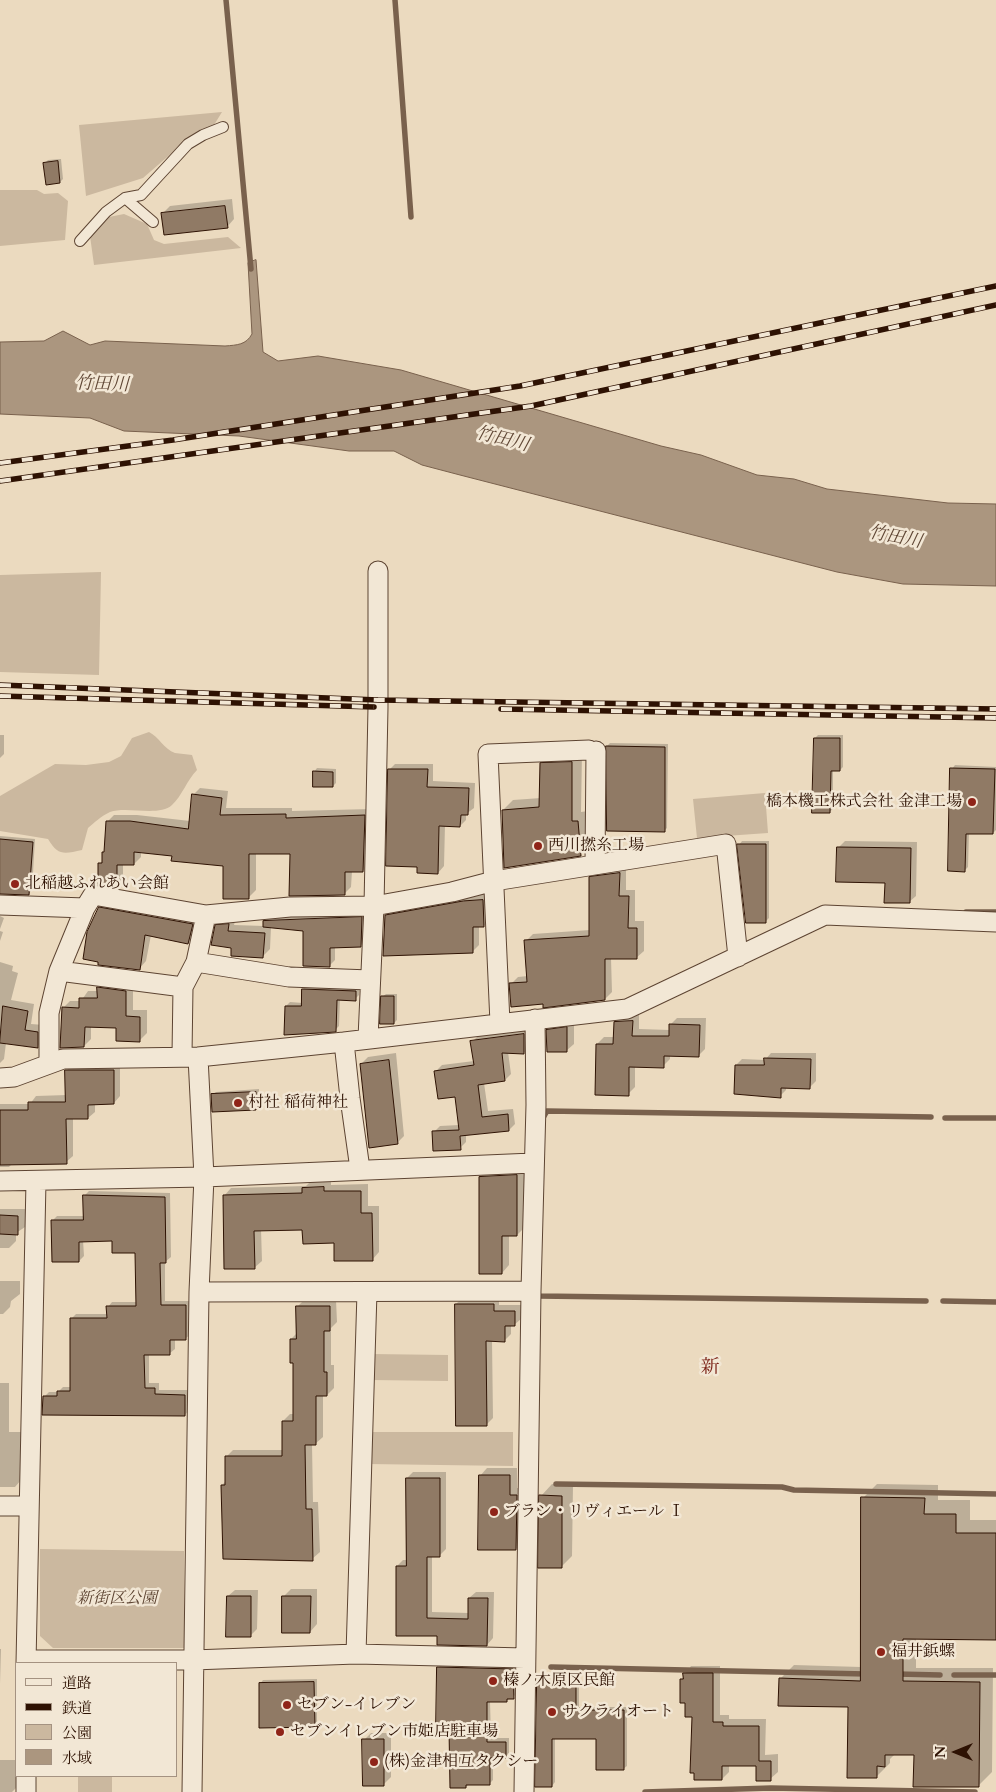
<!DOCTYPE html>
<meta charset="utf-8">
<style>
body{margin:0}
#map{position:relative;width:996px;height:1792px;overflow:hidden;background:#ebdabf;font-family:Cardo,"Noto Serif JP",serif}
canvas{display:block}
.legend{position:absolute;left:15px;top:1662px;width:162px;height:115px;box-sizing:border-box;background:#f2e7d5;border:1px solid #a49281;margin:0;padding:6px 9px;list-style:none;font-size:15px;color:#2e1203}
.legend li{display:flex;align-items:center;gap:10px;height:25px}
.legend b{width:25px;border:1px solid #a49281}
.north{position:absolute;left:931px;top:1727px;width:50px;height:50px;-webkit-text-stroke:4px #f2e7d5;paint-order:stroke;rotate:270deg;font-size:14px;font-weight:700;line-height:20px;text-align:center;color:#2e1203}
.north::after{content:'';display:block;margin:auto;width:18px;height:22px;background:#2e1203;clip-path:polygon(50% 0,100% 100%,50% 72%,0 100%)}
</style>
<div id="map">
<canvas width="996" height="1792"></canvas>
<ul class="legend">
<li><b style="height:6px;background:#f2e7d5"></b>道路</li>
<li><b style="height:6px;background:#2e1203"></b>鉄道</li>
<li><b style="height:14px;background:#cbb89f"></b>公園</li>
<li><b style="height:14px;background:#ab967f"></b>水域</li>
</ul>
<div class="north">N</div>
</div>
<script>
const c = document.querySelector('canvas').getContext('2d');
c.lineJoin = 'round';
function fill(path, color) {
  c.fillStyle = color;
  c.fill(path, 'evenodd');
}
function strokePath(path, color, width, dash) {
  c.strokeStyle = color;
  c.lineWidth = width;
  c.lineCap = dash ? 'butt' : 'round';
  c.setLineDash(dash || []);
  c.stroke(path);
}
function label(font, color, halo, rows, align = 'center') {
  c.font = font + ' Cardo,"Noto Serif JP",serif';
  c.lineWidth = 5;
  c.setLineDash([]);
  c.textBaseline = 'middle';
  c.strokeStyle = halo;
  c.fillStyle = color;
  for (const [text, x, y, turn = 0] of rows) {
    c.save();
    c.translate(x, y);
    c.rotate((+turn || 0) * Math.PI / 180);
    c.textAlign = isNaN(turn) ? turn : align;
    if (halo) c.strokeText(text, 0, 0);
    c.fillText(text, 0, 0);
    c.restore();
  }
}
const green = new Path2D(`
 M222,112L214,125L188,139L143,178L86,196L79,125Z
 M0,190H37L44,194L58,193L68,201L65,240L0,246Z
 M124,214L147,224L154,240L164,244L228,237L241,248L94,265L90,236L109,217Z
 M101,572L99,675L0,672V575Z
 M149,732C159,737 164,749 175,753C180,754 187,754 192,755L197,770C187,780 182,796 172,805C159,817 127,806 110,812C101,816 94,823 88,828L82,850C64,854 58,856 48,839L0,831V796L55,764L86,765L109,762L121,756L132,738Z
 M765,793L768,833L697,838L693,799Z
 M371,1354L448,1355V1381L371,1380Z
 M371,1432H513V1466L368,1464Z
 M40,1549L184,1551V1648H53L40,1636Z
 M78,1776H112V1792H78Z`);
const water = new Path2D(`
 M256,260L263,352L278,361L318,356L401,370L661,446L701,455L757,475L794,479L827,489L948,503L996,504V586L903,584L837,572L460,475L422,465L394,451H349L239,436L124,431L90,418L0,414V342L44,341L63,331L90,345L105,341L225,346C237,345 246,345 252,334L248,263Z`);
const shadow = new Path2D(`
 M61,159L63,179L60,182L45,163L48,160Z
 M232,199L234,219L227,227L163,213L170,206Z
 M0,735H4V754L0,758Z
 M818,735H843V767L840,770H833V809L829,812L815,738Z
 M610,743L668,744L667,828L664,831L607,746Z
 M582,752L581,812L588,811L590,844L580,855L503,810L513,800L541,798V764L551,754Z
 M395,764H433V781L475,783L474,808L466,814V820L460,826L445,825L444,866L438,873L418,866L389,770Z
 M955,765L996,767V830L993,833H969L968,867L965,870L952,769Z
 M317,768L336,769V783L333,786L314,772Z
 M200,788L228,791L226,808H292V811L371,809L370,864L363,871H352L351,887L344,894L291,852H256V890L249,897L225,865L173,855L141,852V857L134,864H123V880L116,886L100,864L103,860V853L106,850L107,822L114,815H137L190,821L193,795Z
 M0,836L35,839L32,890L28,894L0,893Z
 M742,841H769V918L765,922L739,845Z
 M845,841L917,842L916,896L909,902L886,882L839,847Z
 M626,866V890H635V921H644V951L636,958H611L612,992L605,999L544,1002L511,984L518,977L528,976L526,941L533,934L590,930V878L597,871Z
 M471,894H490L491,919L484,926H479V945L472,952L386,916L393,909Z
 M107,901L199,917L195,936L188,943L151,935L146,961L139,969L100,908Z
 M367,912L366,940L360,946L335,947V960L329,966L305,930L271,927L270,949L263,956L233,947L216,926L224,919L236,917L234,925L264,926L265,921L270,916Z
 M0,916L4,918L0,929Z
 M0,931L3,932L0,941Z
 M0,962L13,966L12,971L18,973L11,1000L34,1004L31,1024L44,1025V1040L37,1047L6,1043L4,1059L0,1063Z
 M106,981L133,984V1010H147V1033L139,1041L117,1027L91,1026V1039L84,1046L63,1008L70,1001H81L88,991H98L99,988Z
 M307,985L360,987L359,995L355,999H340L339,1026L335,1030L286,1006L290,1002L303,1003V989Z
 M386,994H397V1020L394,1023L382,997Z
 M622,1015H639V1029L670,1030V1025L677,1018H706L705,1049L698,1056L670,1055V1059L663,1066H635V1087L628,1094L597,1044L604,1037H614L615,1022Z
 M574,1021V1044L566,1051L548,1030L555,1023Z
 M529,1029L530,1046L524,1053L508,1052L511,1074L505,1080L484,1083L488,1111L513,1109L515,1124L509,1130L466,1134V1142L460,1148L434,1132L440,1126L459,1125L456,1095L436,1071L442,1065L474,1061L472,1042L478,1036Z
 M396,1053L404,1136L397,1143L361,1064L368,1057Z
 M771,1053H816V1081L810,1087H786V1090L780,1096L736,1065L742,1059L765,1060Z
 M120,1063V1096L114,1103H95V1112L88,1118H73V1156L66,1162L13,1163L9,1167H0V1104H30L36,1096L67,1095L66,1071L73,1064Z
 M259,1089V1105L256,1108L212,1095L216,1092Z
 M524,1168V1228L517,1235H509V1265L502,1273L480,1177L487,1170Z
 M331,1180V1185L368,1184V1206H379V1252L372,1260L304,1229H261L262,1261L254,1268L224,1196L231,1188L306,1186L311,1181Z
 M89,1191L170,1193L171,1257L165,1262V1301H191V1334L186,1338H175V1349L170,1353H149V1383H159V1390H190L189,1410L185,1415L44,1397L49,1392H58L63,1387H71V1319L76,1314H108V1307L112,1302H137L136,1252L113,1240H83L84,1256L79,1261L52,1221L57,1216H84V1196Z
 M0,1209H25V1227L16,1233V1241L9,1248H0Z
 M0,1281H20V1294L11,1301L10,1307L3,1314H0Z
 M462,1298H499V1305H521V1319L514,1325H511V1334L505,1340H492L493,1418L487,1424L456,1304Z
 M304,1300H336L337,1322L331,1328V1365H334V1388L327,1395H323V1437L315,1444H312L313,1502H318L320,1552L312,1559L222,1485L226,1481V1457L233,1450H283V1421L290,1414H294V1362L291,1339L297,1333V1307Z
 M0,1383H9V1432H21V1480L15,1487H0Z
 M487,1468H517V1488H524L523,1542L516,1549L480,1476Z
 M413,1472H446V1549L439,1556H432V1612L469,1613V1598L476,1592H494L493,1638L487,1645L438,1635H397V1566L403,1560H407V1478Z
 M552,1484L573,1485L572,1556L561,1567L541,1496Z
 M877,1484L938,1485V1500H970V1520H996V1638H916V1668H993L992,1772L978,1786L915,1753H896L890,1759V1763L876,1777L849,1706L780,1679L794,1665L861,1667L863,1498Z
 M291,1589H317V1624L310,1632L284,1596Z
 M235,1590H258L257,1629L250,1636L228,1596Z
 M0,1649H1L0,1684Z
 M442,1664L516,1666L517,1694L506,1701H490L491,1738H509V1753L505,1757H493V1780L489,1784H469L466,1787L438,1668Z
 M691,1666H720V1715H729V1719H766L765,1755L778,1754V1772L770,1779L757,1765H729V1772L722,1779L686,1702L681,1680Z
 M317,1679V1722L314,1726L260,1684L263,1680Z
 M541,1681H579V1707H627V1766L623,1769L597,1738H555V1782L552,1786L538,1685Z
 M371,1733H391V1777L383,1785L364,1740Z
 M0,1760H16L18,1786L12,1792H0Z`);
const stream = new Path2D(`
 M226,0L251,269
 M395,0L411,217
 M966,912H996
 M543,1118L547,1111L931,1117
 M945,1118H996
 M538,1293V1296L926,1301
 M943,1301L996,1302
 M556,1484L782,1487L794,1490L996,1494
 M551,1667L866,1674
 M897,1674L940,1675
 M954,1675H996
 M645,1792L771,1788L975,1792`);
const building = new Path2D(`
 M58,161L60,183L46,185L43,163Z
 M225,206L228,228L164,235L161,213Z
 M814,738H840V771H831L830,813H812Z
 M606,746L665,747V832L607,831Z
 M572,762V821H578L581,856L504,868L502,810L539,807L540,763Z
 M950,768L995,769L993,834H966L965,872L948,871Z
 M388,769H428L427,787L469,788L468,815H461L460,827L439,826L438,874L417,873V867L386,866Z
 M313,771L333,772V787H313Z
 M192,794L222,798L220,815L286,814V818L365,815L363,872H345V895L289,896L290,854H249V899H223V866L171,861L172,856L134,852V865H117V888L98,885V863H102V852H104L106,821H130L188,829Z
 M0,839L33,842L29,895L0,894Z
 M737,844H766V923H746Z
 M837,847L911,848L910,903H884L885,883L836,882Z
 M620,873L619,896H629L628,928H637V959H605V1000L543,1008V1004L511,1007L509,983L527,982L524,940L589,936V877Z
 M483,900L484,927H473V953L383,956L385,915L463,901Z
 M99,907L193,924L188,944L145,935L140,970L98,965V962L83,959L87,932Z
 M362,917L361,947L330,948V967L303,966V931L263,927V921Z
 M229,924L228,931L265,933L263,958L231,956V948L211,945L215,925Z
 M97,987L126,991V1016L140,1017V1042L116,1041V1028L85,1027L84,1047L60,1048L62,1007L79,1008V998H97Z
 M302,989L356,991V1001L337,1000L336,1032L284,1035L285,1006H301Z
 M381,996H394V1024H380Z
 M3,1006L28,1011L25,1030L38,1032V1048L0,1043Z
 M633,1021L632,1036H669V1024L700,1025L699,1057L664,1056V1068L629,1067V1096L595,1095L596,1044H613L614,1022Z
 M567,1027V1052H547L546,1030Z
 M524,1034V1054L502,1053L505,1081L478,1085L482,1117L508,1114L509,1131L460,1136L461,1150L433,1151L432,1131L459,1130L455,1097L438,1099L434,1071L474,1065L470,1041Z
 M764,1058L811,1059L810,1089L781,1088V1098L734,1094L735,1065H764Z
 M389,1060L398,1144L369,1148L360,1064Z
 M65,1070H114V1104L88,1105V1119H66L67,1164L0,1165V1110H28V1102H65Z
 M256,1092V1110L212,1112L211,1094Z
 M517,1175V1236H502V1274H479V1177Z
 M324,1187V1191H361V1213H372L373,1261H334V1243L303,1244L302,1230L254,1231L255,1269H224L223,1195L302,1193V1188Z
 M83,1195L165,1197L166,1263H160L161,1305H186V1340H170V1355H144L145,1388H155V1394L185,1395V1416L42,1415L43,1396H57V1391H70V1318H107L106,1306H136L135,1253H112V1241L79,1242V1262H52L51,1220H83Z
 M0,1215L18,1216V1235L0,1234Z
 M455,1304H494V1311H515V1326H505V1342L486,1341L487,1426H456Z
 M296,1306H330V1331H324V1372H327V1396H316V1445H305L306,1509H312L313,1561L223,1559L221,1485H225V1456H282V1421H293V1363H290V1339H296Z
 M479,1475H510V1495H517L516,1550H478Z
 M406,1478H440V1557H427V1618L468,1619V1598H488L487,1646L437,1645V1636H396V1566H406Z
 M539,1495L562,1496V1568H538Z
 M861,1497L925,1498L924,1514H956V1533H996V1640L903,1639V1681L980,1682L979,1787H913L914,1755H885V1767L877,1766V1778H847L848,1707L778,1706L779,1678L860,1681Z
 M227,1596H251V1637H226Z
 M282,1596H311L310,1633H282Z
 M437,1667L513,1669L514,1699H507V1702H487V1742H506V1758H490V1785H466V1788H450L449,1729H436Z
 M683,1673H713V1722H723V1726H759V1761H771V1781H756V1766H722V1780H694V1773H690L692,1717H685V1703H680V1679H683Z
 M314,1682L315,1727L259,1728V1683Z
 M537,1684H576V1710H624V1770H596V1739H552V1787H535Z
 M362,1739H384V1786H363Z`);
const lane = new Path2D(`
 M125,198L153,222
 M80,241L106,212L125,198L141,195L188,144L203,135L223,127`);
const street = new Path2D(`
 M595,864L596,751
 M0,905L85,908L59,971L49,1013V1062
 M85,908L93,895L206,915
 M196,962L289,977L370,980
 M59,971L183,987
 M500,1023L488,754L589,750
 M368,1038L374,906L452,892L494,881L726,844L738,957
 M344,1042L350,1098L360,1169
 M182,1055L183,987L196,962L206,915L290,907L374,906L378,707V571
 M0,1078L14,1077L63,1059L198,1057L344,1042L627,1009L825,915L996,922
 M0,1181L204,1177L533,1163
 M199,1292L531,1291
 M0,1506H28
 M356,1654L367,1292
 M26,1660H193L356,1654L525,1658
 M26,1663L36,1181
 M26,1776V1792
 M192,1792L199,1292L204,1177L198,1057
 M524,1792L531,1291L536,1105L535,1019`);
const rail = new Path2D(`
 M0,463L173,440L520,386L996,286
 M0,481L531,406L996,305
 M0,685L378,700L996,709
 M0,696L374,707
 M501,709L996,718`);
const markers = [
 [972,802,5,"#8f2418"],
 [538,846,5,"#8f2418"],
 [15,884,5,"#8f2418"],
 [238,1103,5,"#8f2418"],
 [494,1512,5,"#8f2418"],
 [881,1652,5,"#8f2418"],
 [493,1681,5,"#8f2418"],
 [287,1705,5,"#8f2418"],
 [552,1712,5,"#8f2418"],
 [280,1732,5,"#8f2418"],
 [374,1762,5,"#8f2418"]
];
const poiNames = [
 ["橋本機工株式会社 金津工場",962,802,"right"],
 ["西川撚糸工場",548,846],
 ["北稲越ふれあい会館",25,884],
 ["村社 稲荷神社",248,1103],
 ["ブラン・リヴィエール Ⅰ",504,1512],
 ["福井鋲螺",891,1652],
 ["榛ノ木原区民館",503,1681],
 ["セブン-イレブン",297,1705],
 ["サクライオート",562,1712],
 ["セブンイレブン市姫店駐車場",290,1732],
 ["(株)金津相互タクシー",384,1762]
];
const parkNames = [
 ["新街区公園",117,1599]
];
const waterNames = [
 ["竹田川",102,385,2],
 ["竹田川",502,440,14],
 ["竹田川",895,538,11]
];
const quarterNames = [
 ["新",710,1369]
];
fill(green, '#cbb89f');
fill(water, '#ab967f');
strokePath(water, '#79614d', 1);
fill(shadow, '#0003');
strokePath(stream, '#79614d', 5.5);
fill(building, '#907a65');
strokePath(building, '#2e1203', 1);
strokePath(lane, '#5d4432', 12);
strokePath(street, '#5d4432', 21);
strokePath(lane, '#f2e7d5', 10);
strokePath(street, '#f2e7d5', 19);
strokePath(rail, '#2e1203', 5.5);
strokePath(rail, '#f2e7d5', 4, [11]);
for (const [x, y, r, color] of markers) {
  const dot = new Path2D();
  dot.arc(x, y, r, 0, 2 * Math.PI);
  c.fillStyle = color;
  c.fill(dot);
  strokePath(dot, '#f2e7d5', 2);
}
label('16px', '#2e1203', '#f2e7d5', poiNames, 'left');
label('italic 16px', '#5d4432', '#f2e7d5', parkNames);
label('italic 18px', '#604735', '#f2e7d5', waterNames);
label('19px', '#7a1f14', '#f2e7d5', quarterNames);
</script>
